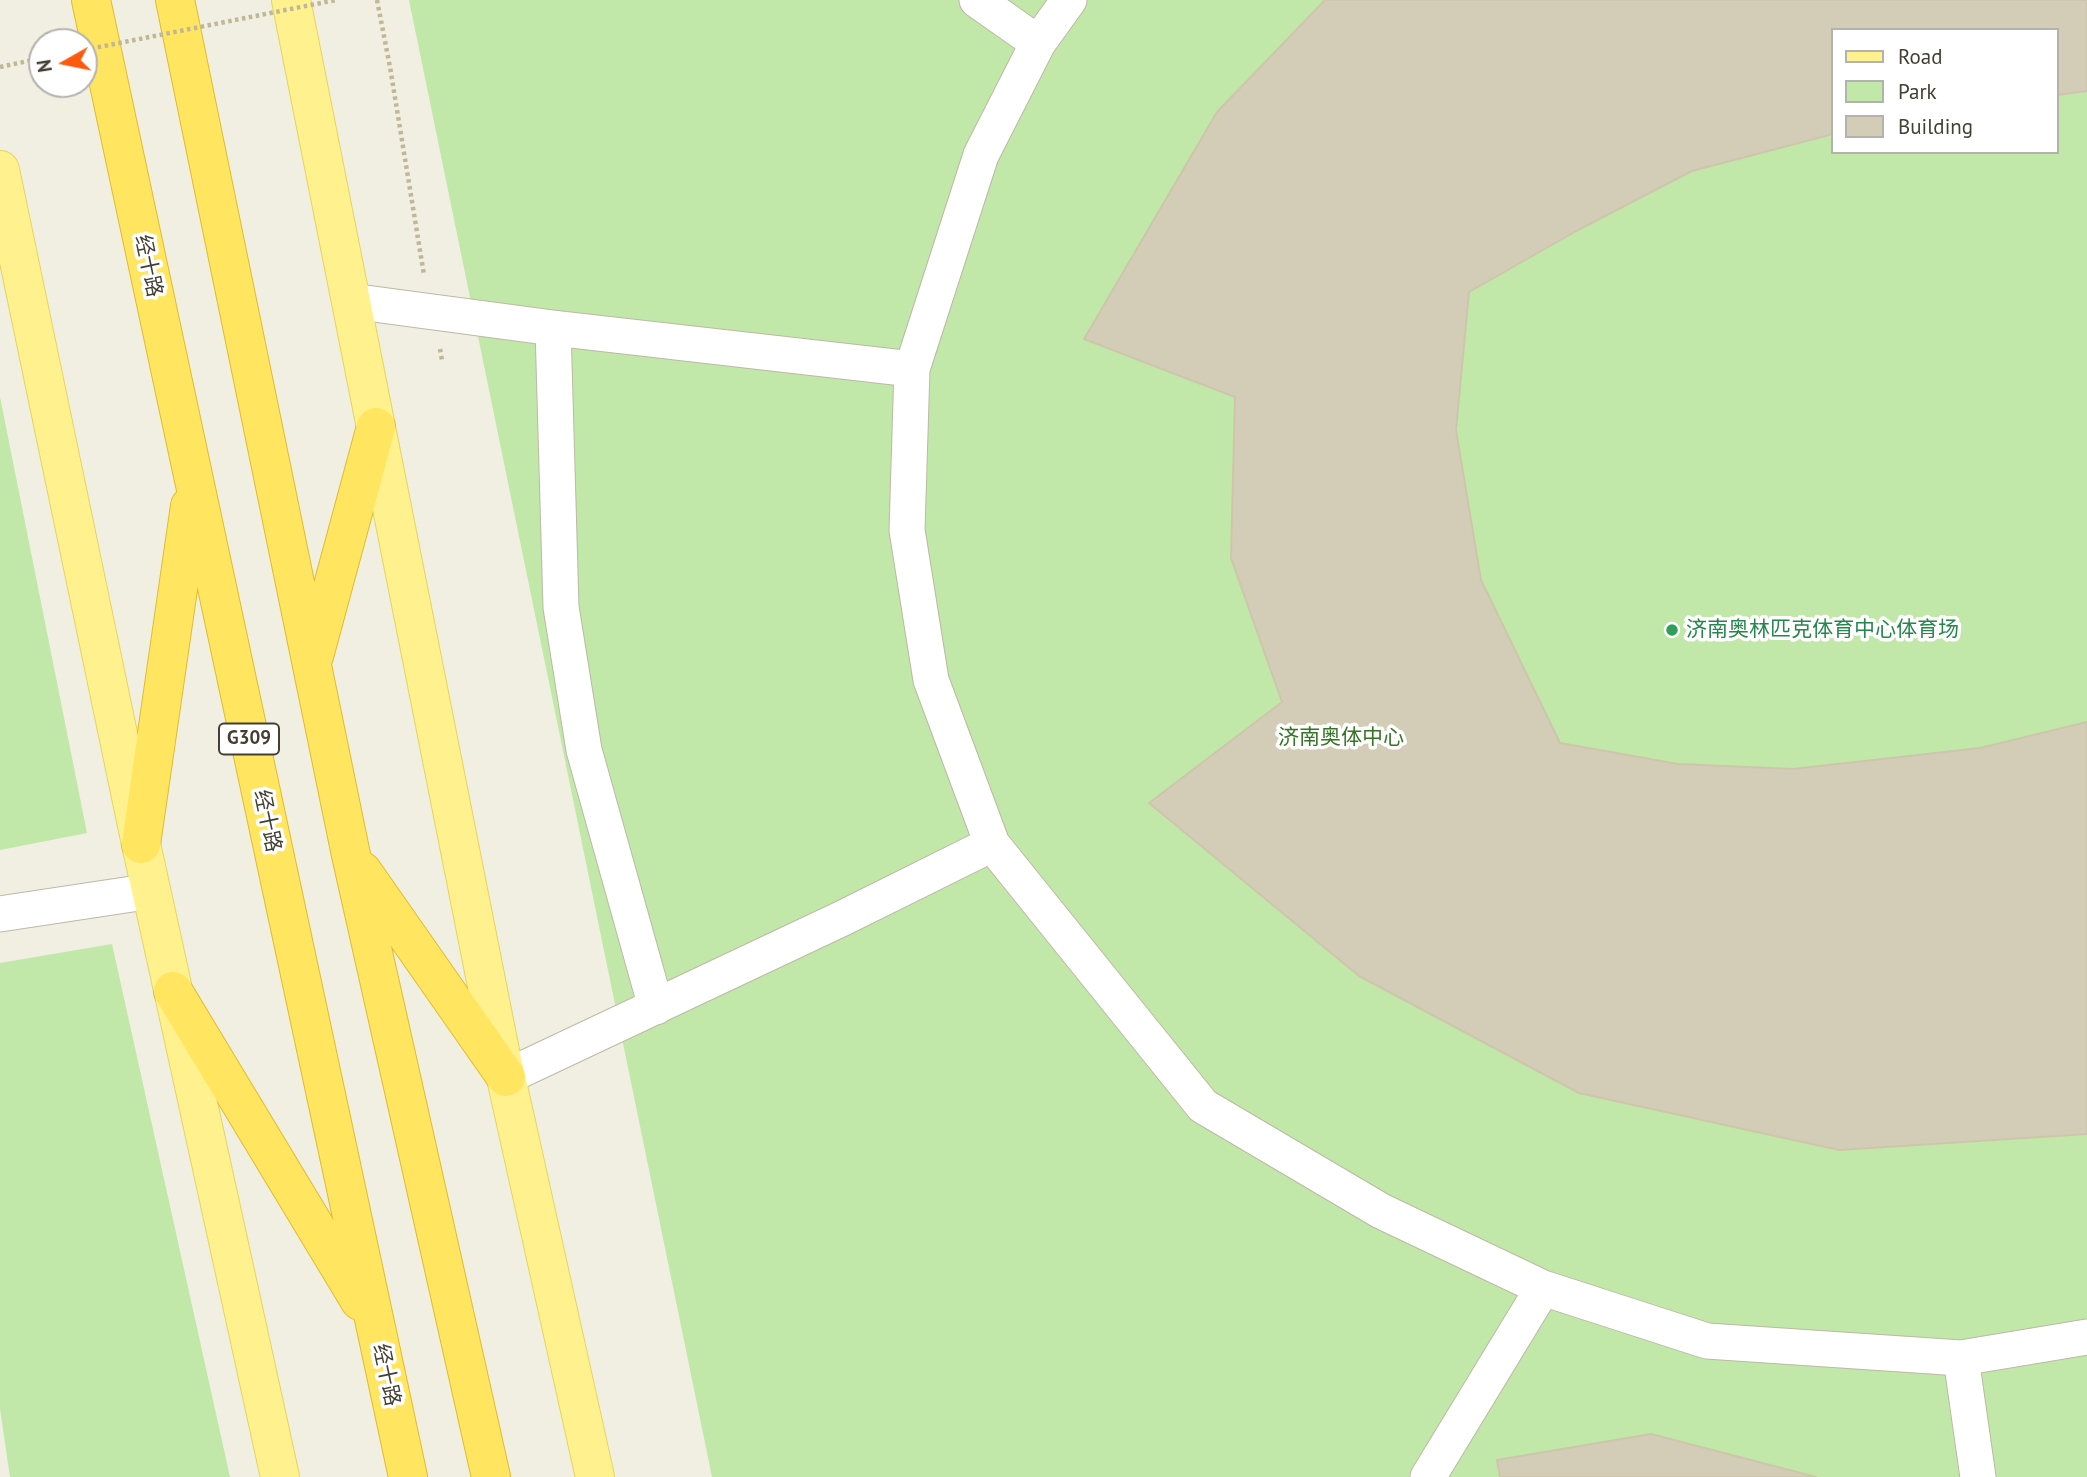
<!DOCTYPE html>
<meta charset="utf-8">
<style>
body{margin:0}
#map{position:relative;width:2087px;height:1477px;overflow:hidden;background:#f1efe2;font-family:"PT Sans",sans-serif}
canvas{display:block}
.legend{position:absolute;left:1831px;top:28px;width:228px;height:126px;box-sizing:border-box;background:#fff;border:2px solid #b4b2ad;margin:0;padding:9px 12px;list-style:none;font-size:21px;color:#433f33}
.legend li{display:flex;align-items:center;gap:14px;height:35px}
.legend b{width:35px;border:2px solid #b4b2ad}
.north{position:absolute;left:28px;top:28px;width:70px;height:70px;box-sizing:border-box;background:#fff;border:2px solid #b4b2ad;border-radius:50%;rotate:261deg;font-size:19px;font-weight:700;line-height:28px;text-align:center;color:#433f33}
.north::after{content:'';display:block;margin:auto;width:24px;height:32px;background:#fd5a0d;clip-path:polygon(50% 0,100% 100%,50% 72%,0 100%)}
</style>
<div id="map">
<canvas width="2087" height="1477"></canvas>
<ul class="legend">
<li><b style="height:9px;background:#fff28e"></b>Road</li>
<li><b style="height:19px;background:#c1e7a9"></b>Park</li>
<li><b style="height:19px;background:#d3cdb7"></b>Building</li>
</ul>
<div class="north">N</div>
</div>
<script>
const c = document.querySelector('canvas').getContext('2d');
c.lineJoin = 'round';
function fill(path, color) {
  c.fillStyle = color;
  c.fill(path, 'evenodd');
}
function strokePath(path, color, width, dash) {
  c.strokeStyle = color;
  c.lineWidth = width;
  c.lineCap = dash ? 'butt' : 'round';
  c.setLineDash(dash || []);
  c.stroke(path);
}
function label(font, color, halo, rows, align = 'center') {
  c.font = font + ' "PT Sans","Noto Sans SC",sans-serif';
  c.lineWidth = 7;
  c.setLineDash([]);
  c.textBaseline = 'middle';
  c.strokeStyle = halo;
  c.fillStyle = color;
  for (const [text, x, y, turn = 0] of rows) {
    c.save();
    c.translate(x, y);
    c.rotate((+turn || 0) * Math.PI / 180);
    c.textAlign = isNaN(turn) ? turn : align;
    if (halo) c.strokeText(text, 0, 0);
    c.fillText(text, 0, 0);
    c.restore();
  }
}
const green = new Path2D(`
 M409,0H2087V1477H712ZM1833,30H2057V152H1833Z
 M0,397L87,833L0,850Z
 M112,944L230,1477H10L0,1409V963Z`);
const building = new Path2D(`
 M1325,0H2087V91L2057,95V30H1833V134L1692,171L1578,230L1469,292L1456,430L1481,580L1560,743L1678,764L1793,769L1980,748L2087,722V1134L1839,1150L1579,1093L1359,976L1149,803L1282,702L1231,558L1235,397L1084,339L1217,112Z
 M1651,1434L1816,1477H1500L1497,1460Z`);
const path = new Path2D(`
 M377,0L390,67L424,275
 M0,67L42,58
 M440,349L442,360`);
const minor = new Path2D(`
 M977,0L1038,43
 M1069,0L1038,43L981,155L912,369L907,530L931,680L992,844L1203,1106L1381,1211L1543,1288L1707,1341L1961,1358L2087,1337
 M351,301L553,328L912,369
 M553,328L561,607L584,750L656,1007
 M0,914L152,891
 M506,1077L843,918L992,844
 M1961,1358L1978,1477
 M1428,1477L1543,1288`);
const major = new Path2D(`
 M291,0L500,1051L595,1477
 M0,170L141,844L280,1477`);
const highway = new Path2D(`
 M91,0L408,1477
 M175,0L351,855L491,1477
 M314,656L376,427
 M141,844L190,506
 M362,871L506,1077
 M173,991L360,1301`);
const pathBridge = new Path2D(`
 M84,50L336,0`);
const markers = [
 [1672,630,7,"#2e9e5b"]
];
const shields = [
 [249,739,60]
];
const shieldNames = [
 ["G309",249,739]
];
const streetNames = [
 ["经十路",148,266,78],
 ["经十路",267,821,78],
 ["经十路",386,1375,78]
];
const leisureNames = [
 ["济南奥林匹克体育中心体育场",1686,630]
];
const parkNames = [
 ["济南奥体中心",1341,738]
];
fill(green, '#c1e7a9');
fill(building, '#d3cdb7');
strokePath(building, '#cec6ab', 2);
strokePath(minor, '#bdb9a5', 37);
strokePath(major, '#e5d35d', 40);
strokePath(highway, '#dfbc2f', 40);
strokePath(path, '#bfb796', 4.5, [3.5, 3.5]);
strokePath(minor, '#fff', 35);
strokePath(major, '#fff28e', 38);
strokePath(highway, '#ffe560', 38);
strokePath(pathBridge, '#bfb796', 4.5, [3.5, 3.5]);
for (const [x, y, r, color] of markers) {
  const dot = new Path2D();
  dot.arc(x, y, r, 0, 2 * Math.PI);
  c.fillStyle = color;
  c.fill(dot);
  strokePath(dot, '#fff', 2.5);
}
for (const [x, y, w] of shields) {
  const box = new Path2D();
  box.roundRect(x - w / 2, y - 15.5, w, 31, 5);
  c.fillStyle = '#fff';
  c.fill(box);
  strokePath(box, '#433f33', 2);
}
label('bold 19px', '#433f33', null, shieldNames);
label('21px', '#433f33', '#fff', streetNames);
label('21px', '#27864d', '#fff', leisureNames, 'left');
label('21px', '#367526', '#fff', parkNames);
</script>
